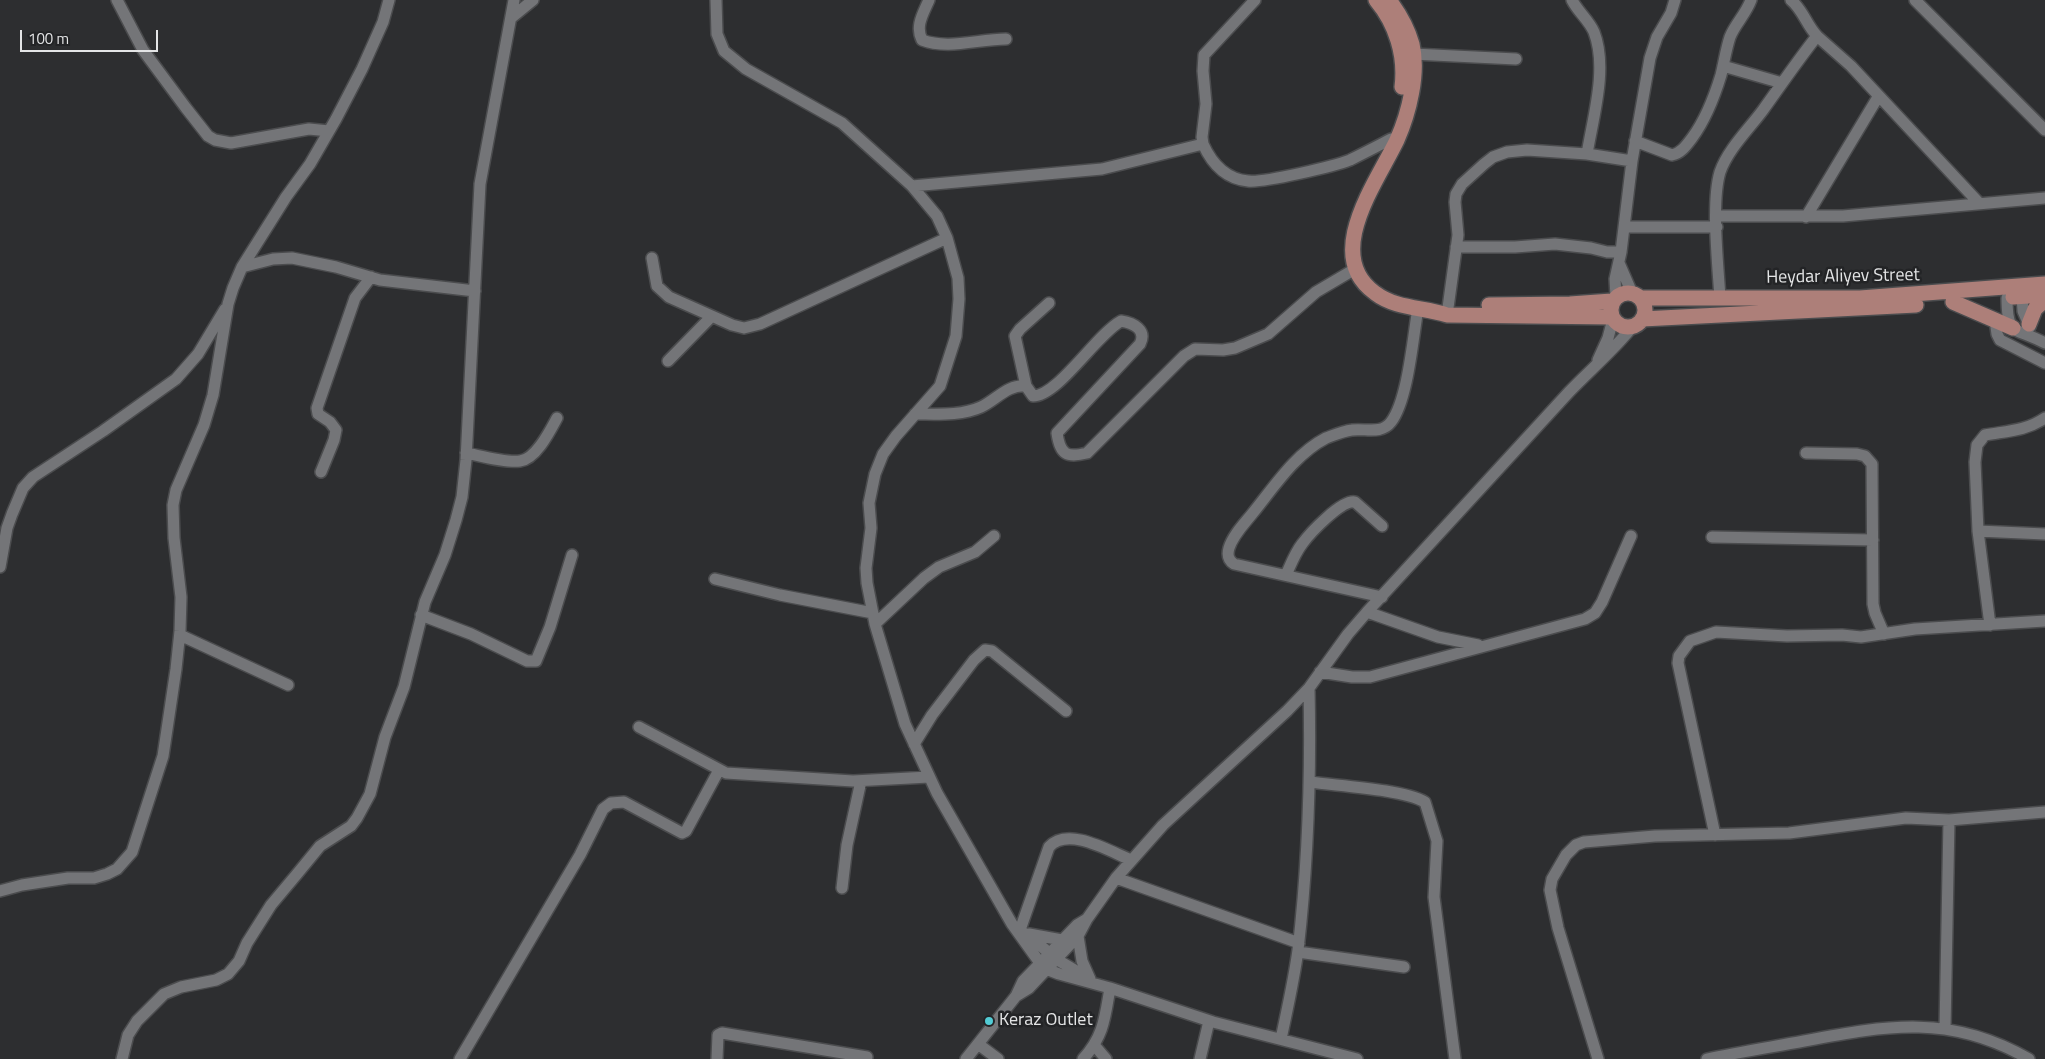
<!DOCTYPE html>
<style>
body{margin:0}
#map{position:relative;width:2045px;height:1059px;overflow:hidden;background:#2d2e30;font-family:"Titillium Web",sans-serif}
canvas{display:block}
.scale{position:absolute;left:20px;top:30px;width:138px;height:22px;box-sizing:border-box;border:2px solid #e4e5e6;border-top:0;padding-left:6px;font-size:15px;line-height:18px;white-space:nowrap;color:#e4e5e6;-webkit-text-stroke:4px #232426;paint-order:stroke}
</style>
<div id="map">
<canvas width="2045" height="1059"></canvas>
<div class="scale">100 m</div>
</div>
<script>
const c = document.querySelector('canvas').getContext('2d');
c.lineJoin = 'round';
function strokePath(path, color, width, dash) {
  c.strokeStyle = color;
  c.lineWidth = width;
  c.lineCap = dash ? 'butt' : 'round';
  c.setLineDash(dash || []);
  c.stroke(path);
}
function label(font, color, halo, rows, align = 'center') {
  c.font = font + ' "Titillium Web",sans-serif';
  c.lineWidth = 5;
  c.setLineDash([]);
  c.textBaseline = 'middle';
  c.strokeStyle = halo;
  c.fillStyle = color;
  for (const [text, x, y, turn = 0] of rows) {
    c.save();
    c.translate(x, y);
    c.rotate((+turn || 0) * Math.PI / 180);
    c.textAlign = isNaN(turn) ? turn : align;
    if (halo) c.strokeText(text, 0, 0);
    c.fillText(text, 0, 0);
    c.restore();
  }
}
const minor = new Path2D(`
 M117,0L143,50L186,108L208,136L215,140L231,143L309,129L329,131
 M716,0L717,34L724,51L746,69L842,123L912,186L937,216L947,238L958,278L959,299L956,336L940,386L896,436L883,454L875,474L869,503L871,528L866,568L867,583L875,624L905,724L937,793L1012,924L1040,963L1046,969L1059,974L1110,988L1213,1022L1357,1059
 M929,0C923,14 915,26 922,40C948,50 978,39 1006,39
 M1572,0C1578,12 1589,20 1594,32C1608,68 1593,117 1587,154L1632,161
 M1915,0L2045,130
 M511,18L533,0
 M1817,36L1851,66L1979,203
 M1413,54L1516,59
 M1723,66L1782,83
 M1635,141L1672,155C1681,153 1686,146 1692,138C1706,119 1714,98 1721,75C1724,63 1726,49 1730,37C1735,24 1746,14 1751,0
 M1203,144L1202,137L1206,104L1203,71L1204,55L1255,0
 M912,186L1102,169L1203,144C1212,164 1226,179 1248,181C1264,183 1335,166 1350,160C1364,153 1378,146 1391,139L1397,140
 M1717,216H1843L2045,198
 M1806,217L1878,97
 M1624,227H1717
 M1456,247H1515L1555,244L1591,248L1607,252H1621
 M652,258L657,286L669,297L732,325L744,328L760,324L947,238
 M1619,263L1632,293
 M242,267L273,259L292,258L336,267L380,280L475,291
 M2022,296L2023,311L2030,327
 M1616,297L1615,279L1621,252L1632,161L1650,58L1657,37L1671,13L1675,0
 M1720,298C1718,265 1711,202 1720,172C1728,149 1749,129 1763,110C1781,85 1798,60 1817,36C1806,24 1803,10 1791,0
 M2007,298C2007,337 2015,327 2045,343
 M1447,315L1458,235L1455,202L1456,194L1462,184L1484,164L1493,157L1507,152L1527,150L1587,154
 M1995,320L1997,334L2000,340L2045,363
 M1598,360L1608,338L1613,319
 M668,361L711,317
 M1026,386L1015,336L1020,329L1049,303
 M915,414C937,414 961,416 981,407C996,400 1008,384 1026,386L1033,396C1058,396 1096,335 1121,321C1134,323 1147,330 1140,344L1057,433C1060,455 1067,458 1087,453L1184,356L1195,349L1223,350L1235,348L1268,334L1316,292L1355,269
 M466,453C481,456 505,463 520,461C536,459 550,431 557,418
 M1806,453L1857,454L1865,456L1872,464L1873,604L1875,613L1884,634
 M321,472L334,440L336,430L330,422L318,414L317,408L355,298L371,277
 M1978,531L2045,534
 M1712,537L1873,540
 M0,567L7,528L12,514L23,488L33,477L103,431L176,379L198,354L225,309
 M1286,575C1291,564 1295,553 1302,544C1310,533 1342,499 1355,502L1382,526
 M715,579L780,595L873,613
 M1382,597L1234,564C1228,560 1227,555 1229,548C1233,535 1244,524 1252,514C1274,487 1295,454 1326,438C1334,435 1343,431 1352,430C1365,428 1381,435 1391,422C1408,400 1413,337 1418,308
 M1367,612L1438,637L1478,645
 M421,615L471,634L527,661H536L550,627L572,555
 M875,624L924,578L939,567L975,552L994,536
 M1990,625L1978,531L1975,462L1977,445L1985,435C2007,431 2026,431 2045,418
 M180,635L288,685
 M1320,672L1352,677H1370L1585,619L1595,613L1602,602L1631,536
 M639,727L726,773L853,781L929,777
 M914,744L932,715L974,660L985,650L992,651L1066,711
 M1310,782C1338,786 1402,789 1425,802L1437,841L1434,897L1455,1059
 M1949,820L2045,812
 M1715,835L1678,663L1679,656L1690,641L1716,632L1787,636L1842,635L1861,637L1915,629L2045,621
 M1116,878L1299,943
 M842,888L847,845L861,781
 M0,891L22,885L68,878H94L107,874L117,869L132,852L163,756L176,669L180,631L181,597L174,538L173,505L176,490L204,425L213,395L228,304L233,288L242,267L286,197L310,164L336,119L362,69L383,22L389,0
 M1015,927L1034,940L1056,959L1088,978
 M1020,930L1049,847C1068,826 1109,851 1131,860
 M1029,934L1062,940
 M1078,936L1082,961L1090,979
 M1298,952L1404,967
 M1016,996L1029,988L1078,936L1087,919L1116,878L1163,825L1287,711L1309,688L1348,634L1367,612L1569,392C1590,370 1614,350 1633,326
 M1281,1039C1287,1010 1294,980 1298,950C1308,863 1311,775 1309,688
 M978,1044L998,1059
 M1095,1046L1106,1059
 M122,1059L128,1035L137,1021L164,994L181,987L216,980L228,974L239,961L247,943L271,905L297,874L320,846L351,826L357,818L370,794L385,737L404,687L425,602L445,555L456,520L462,497L466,460L480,184L514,0
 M460,1059L580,855L603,809L611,803L624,802L682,833L686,831L719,770
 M717,1059L718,1035L722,1033L867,1057
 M966,1059L1016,996L1023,981L1077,925L1087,919
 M1083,1059C1104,1036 1105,1017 1110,988
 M1200,1059L1209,1021
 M1598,1059L1558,928L1550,890L1552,879L1566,855L1576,845L1584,842L1655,836L1789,833L1906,818L1949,820L1945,1029
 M1707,1059C1739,1052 1772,1047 1804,1041C1888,1025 1951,1014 2029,1059`);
const major = new Path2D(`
 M1376,0C1396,24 1406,55 1402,87
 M1389,0C1399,13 1407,27 1412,44C1419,73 1409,113 1397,140C1377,182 1322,255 1375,293C1396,309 1423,307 1447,315L1612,317
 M1611 310a17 17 0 1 1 34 0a17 17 0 1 1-34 0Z
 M2013,297L2045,295
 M1641,298H1860L2045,284
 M1953,302L2013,328
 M1489,305L1570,304L1612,301
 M1642,319L1916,305
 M2029,324L2035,309L2045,300`);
const markers = [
 [989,1021,5,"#52ccd5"]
];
const streetNames = [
 ["Heydar Aliyev Street",1843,277,-1]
];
const poiNames = [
 ["Keraz Outlet",999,1021]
];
strokePath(minor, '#4b4c4e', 14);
strokePath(major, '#4b4c4e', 18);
strokePath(minor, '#747578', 11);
strokePath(major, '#ad7f79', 15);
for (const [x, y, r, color] of markers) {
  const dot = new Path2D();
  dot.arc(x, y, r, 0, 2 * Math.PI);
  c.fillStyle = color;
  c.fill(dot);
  strokePath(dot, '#232426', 2);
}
label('18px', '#e4e5e6', '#232426', streetNames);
label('18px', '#e4e5e6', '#232426', poiNames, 'left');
</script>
